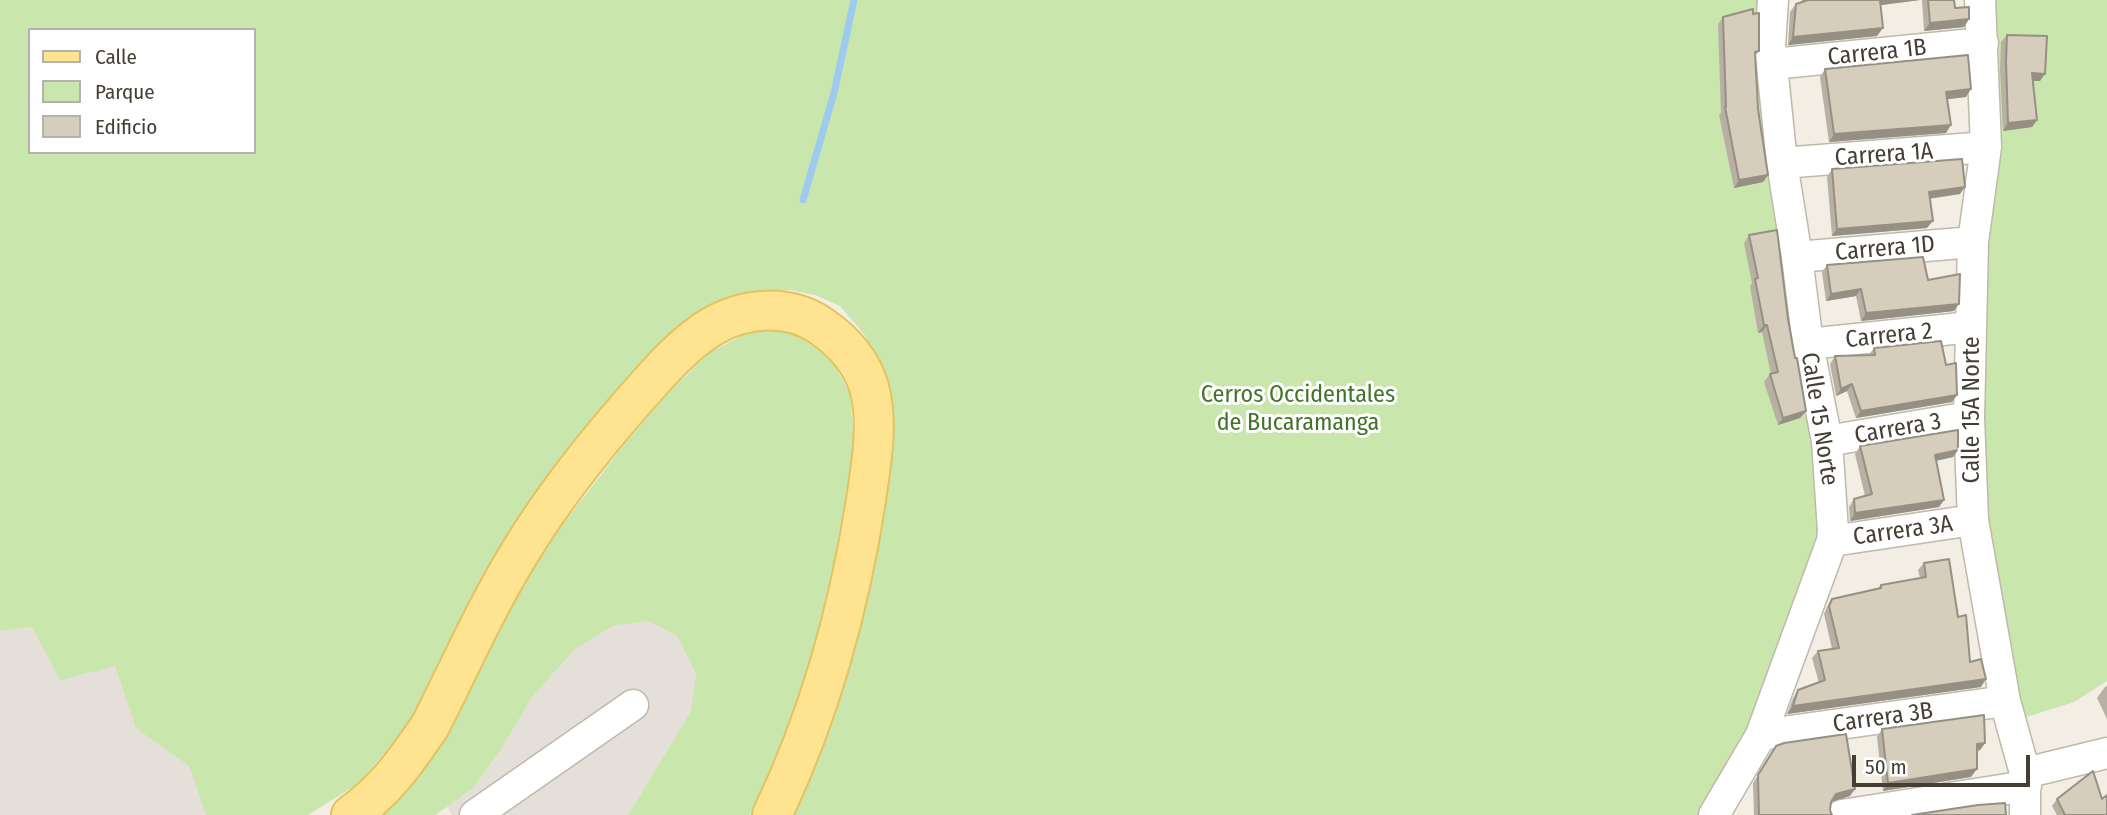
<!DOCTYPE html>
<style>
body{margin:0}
#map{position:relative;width:2107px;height:815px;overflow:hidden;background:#f2eee4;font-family:"Fira Sans Condensed",sans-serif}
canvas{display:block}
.legend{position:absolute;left:28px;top:28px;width:228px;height:126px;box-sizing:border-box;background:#fff;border:2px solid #b4b2ae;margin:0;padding:9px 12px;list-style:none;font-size:21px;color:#443e34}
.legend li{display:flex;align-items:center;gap:14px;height:35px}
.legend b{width:35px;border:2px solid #b4b2ae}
.scale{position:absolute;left:1852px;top:755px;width:178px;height:32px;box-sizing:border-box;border:4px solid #443e34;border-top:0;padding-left:9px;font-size:21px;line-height:24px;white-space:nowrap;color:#443e34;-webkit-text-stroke:5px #fff;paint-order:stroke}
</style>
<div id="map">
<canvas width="2107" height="815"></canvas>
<ul class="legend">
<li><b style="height:9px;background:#fee491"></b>Calle</li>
<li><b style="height:19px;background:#c9e6ac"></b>Parque</li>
<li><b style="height:19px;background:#d6cdbc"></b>Edificio</li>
</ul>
<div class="scale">50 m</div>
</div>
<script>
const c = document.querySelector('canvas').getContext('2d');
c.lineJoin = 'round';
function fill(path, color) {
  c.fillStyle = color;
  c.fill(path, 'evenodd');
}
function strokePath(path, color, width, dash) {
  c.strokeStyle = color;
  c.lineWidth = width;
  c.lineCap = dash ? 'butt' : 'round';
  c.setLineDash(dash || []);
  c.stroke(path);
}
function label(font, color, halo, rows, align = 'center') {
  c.font = font + ' "Fira Sans Condensed",sans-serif';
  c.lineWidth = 6;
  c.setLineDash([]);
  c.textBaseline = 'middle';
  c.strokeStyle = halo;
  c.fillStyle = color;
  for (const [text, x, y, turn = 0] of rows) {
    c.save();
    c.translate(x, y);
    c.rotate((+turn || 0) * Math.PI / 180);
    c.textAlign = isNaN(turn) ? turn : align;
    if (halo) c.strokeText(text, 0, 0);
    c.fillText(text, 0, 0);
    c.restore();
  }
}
const industrial = new Path2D(`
 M648,621L677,636L696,674L691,711L628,815H452L447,807L473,788L500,751L532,697L575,649L613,626Z
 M32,627L115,666L136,727L189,766L206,815H0V631Z`);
const green = new Path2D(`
 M0,0H1768L1829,531L1755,730L1706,815H790L817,759L852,659L874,571L890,429L881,368L864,334L840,306L815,295L790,290L729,296L691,317L419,712L359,783L308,815H206L189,766L136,728L115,666L60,680L32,627L0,631ZM30,30H254V152H30Z
 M1984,0H2107V681L2074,702L2020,719L1985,517L1979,414Z
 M765,328L788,331L809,342L834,363L850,394L854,447L827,604L796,717L750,815H628L691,711L696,674L677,636L648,621L613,626L575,649L532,697L500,751L473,788L447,807L435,815H381L432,759L512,603L553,537L624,445L670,391L709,353L743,335Z`);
const stream = new Path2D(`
 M803,200L834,93L854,0`);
const minor = new Path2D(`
 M1980,0L1986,147L1973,242L1969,417L1973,520L2005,701L2025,773V815
 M1772,64L1983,43
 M1782,163L1986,147
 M1797,257L1973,242
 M1808,344L1971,327
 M1827,441L1969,417
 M1832,541L1973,520
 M1761,735L2005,701
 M2025,773L2107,753
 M475,815L633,705
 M1714,815L1761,735L1832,541L1833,531L1827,441L1808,344L1797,257L1782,163L1770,46L1773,0
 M1842,815L2026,786`);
const major = new Path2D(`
 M351,815C386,790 406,761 430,726C460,667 487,605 522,549C553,498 591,450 631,404C654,378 683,343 713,326C746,307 789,304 821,326C843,341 861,361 869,387C879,423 871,465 866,500C849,610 820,715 772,815`);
const wall = new Path2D(`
 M1802,0H1920L1881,5L1877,36L1788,45L1790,12L1796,4L1802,2Z
 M1922,0H1954L1955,8L1969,19L1964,27L1924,31Z
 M1723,17L1759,51L1755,56L1758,109L1768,175L1763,182L1734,188L1719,115L1721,113L1718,24Z
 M2007,35L2040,81H2033L2037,120L2032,127L2003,131L2000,69L2001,42Z
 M1825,69L1966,97L1947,99L1946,133L1829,142L1820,77Z
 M1832,169L1960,194L1930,199L1927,228L1832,236L1827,177Z
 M1749,235L1788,319L1806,411L1800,418L1778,425L1764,382L1770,374H1771L1762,332L1758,333L1750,286L1752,283L1744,243Z
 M1827,265L1928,280L1954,311L1861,321L1856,296L1826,301L1822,272Z
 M1874,348L1946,365L1957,395L1952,402L1856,418L1847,391L1836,396L1830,364L1835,356L1869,355Z
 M1860,446L1958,450L1953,457L1936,461L1944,500L1939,507L1850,521L1849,507L1854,499L1865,496L1855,454Z
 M1924,563L1958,617L1970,662L1981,687L1787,714L1793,698L1798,690L1819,683L1812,658L1818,651L1832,649L1824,614L1827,607L1832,599L1878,588L1881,585L1920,578L1918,570Z
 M2107,686V719L2097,698L2105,687Z
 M1882,729L1985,743L1980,750L1977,751L1971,777L1883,791L1877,737Z
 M1776,746L1850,796L1831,802L1830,810L1832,815H1754L1753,783Z
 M2057,799L2107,815H2057L2052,806Z`);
const shadedWall = new Path2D(`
 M1879,0H1920L1874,6Z
 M1969,19L1964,27L1924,31L1930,23Z
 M1883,28L1877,36L1788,45L1793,37Z
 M2032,73L2045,74L2040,81H2027Z
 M1971,89L1966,97L1941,100L1946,92Z
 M2037,120L2032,127L2003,131L2008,123Z
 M1951,125L1946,133L1829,142L1834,134Z
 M1768,175L1763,182L1734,188L1739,180Z
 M1965,187L1960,194L1924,199L1929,192Z
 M1933,221L1927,228L1832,236L1837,229Z
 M1861,289L1856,296L1826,301L1831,294Z
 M1959,304L1954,311L1861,321L1866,313Z
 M1764,325H1767L1762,332L1758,333Z
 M1852,384L1847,391L1836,396L1841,389Z
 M1957,395L1952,402L1856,418L1861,411Z
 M1806,411L1800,418L1778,425L1783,418Z
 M1958,450L1953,457L1930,462L1935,455Z
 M1944,500L1939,507L1850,521L1855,513Z
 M1986,679L1981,687L1787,714L1793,706Z
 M1985,743L1980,750L1972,752L1977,744Z
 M1977,769L1971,777L1883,791L1888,783Z
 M1855,789L1850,796L1831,802L1836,794Z`);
const building = new Path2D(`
 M1808,0H1880L1883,28L1793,37L1796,4Z
 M1928,0H1954L1955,8L1969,7V19L1930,23Z
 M1753,9V14L1759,13V51L1755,52L1758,109L1768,175L1739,180L1725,107H1726L1723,17Z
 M2007,35L2047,36L2045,74L2032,73L2037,120L2008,123L2006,61Z
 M1968,55L1971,89L1946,92L1951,125L1834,134L1825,69Z
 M1962,159L1965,187L1929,192L1933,221L1837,229L1832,169Z
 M1777,230L1788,319L1795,358H1797L1806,411L1783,418L1770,374L1778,372L1767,325H1764L1755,279L1758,278L1749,235Z
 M1923,257L1928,280L1960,274L1959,304L1866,313L1861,289L1831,294L1827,265Z
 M1941,341L1946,365L1956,363L1957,395L1861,411L1852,384L1841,389L1835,356L1875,355L1874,348Z
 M1958,430V450L1935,455L1944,500L1855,513L1854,499L1872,494L1860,446Z
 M1949,559L1958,617L1966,615L1970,662L1981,659L1986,679L1793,706L1798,690L1825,680L1818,651L1839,648L1829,606L1832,599L1881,588V585L1926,577L1924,563Z
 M1984,715L1985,743L1977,744V769L1888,783L1882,729Z
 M1846,734L1855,789L1836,794L1831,802L1830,810L1832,815H1759L1758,775L1776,746L1784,743Z
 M2093,771L2102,799L2107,795V815H2065L2057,799Z
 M2005,803L2006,815H1912L1978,805Z`);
const streetNames = [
 ["Carrera 1B",1877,53,-6],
 ["Carrera 1A",1884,155,-4],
 ["Carrera 1D",1885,249,-5],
 ["Carrera 2",1889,336,-6],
 ["Calle 15A Norte",1972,410,-90],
 ["Calle 15 Norte",1819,419,81],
 ["Carrera 3",1898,429,-10],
 ["Carrera 3A",1903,531,-8],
 ["Carrera 3B",1883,718,-8]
];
const parkNames = [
 ["Cerros Occidentales",1298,395],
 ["de Bucaramanga",1298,423]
];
fill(industrial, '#e4dfd9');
fill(green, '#c9e6ac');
strokePath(stream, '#9fcaef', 7);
strokePath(minor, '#c0b9aa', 33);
strokePath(major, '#e3c261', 42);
strokePath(minor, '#fff', 30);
strokePath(major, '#fee491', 38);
fill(wall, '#b8b0a2');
fill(shadedWall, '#969084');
fill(building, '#d6cdbc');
strokePath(building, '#969084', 2);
label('24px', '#443e34', '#fff', streetNames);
label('24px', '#417528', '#fff', parkNames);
</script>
